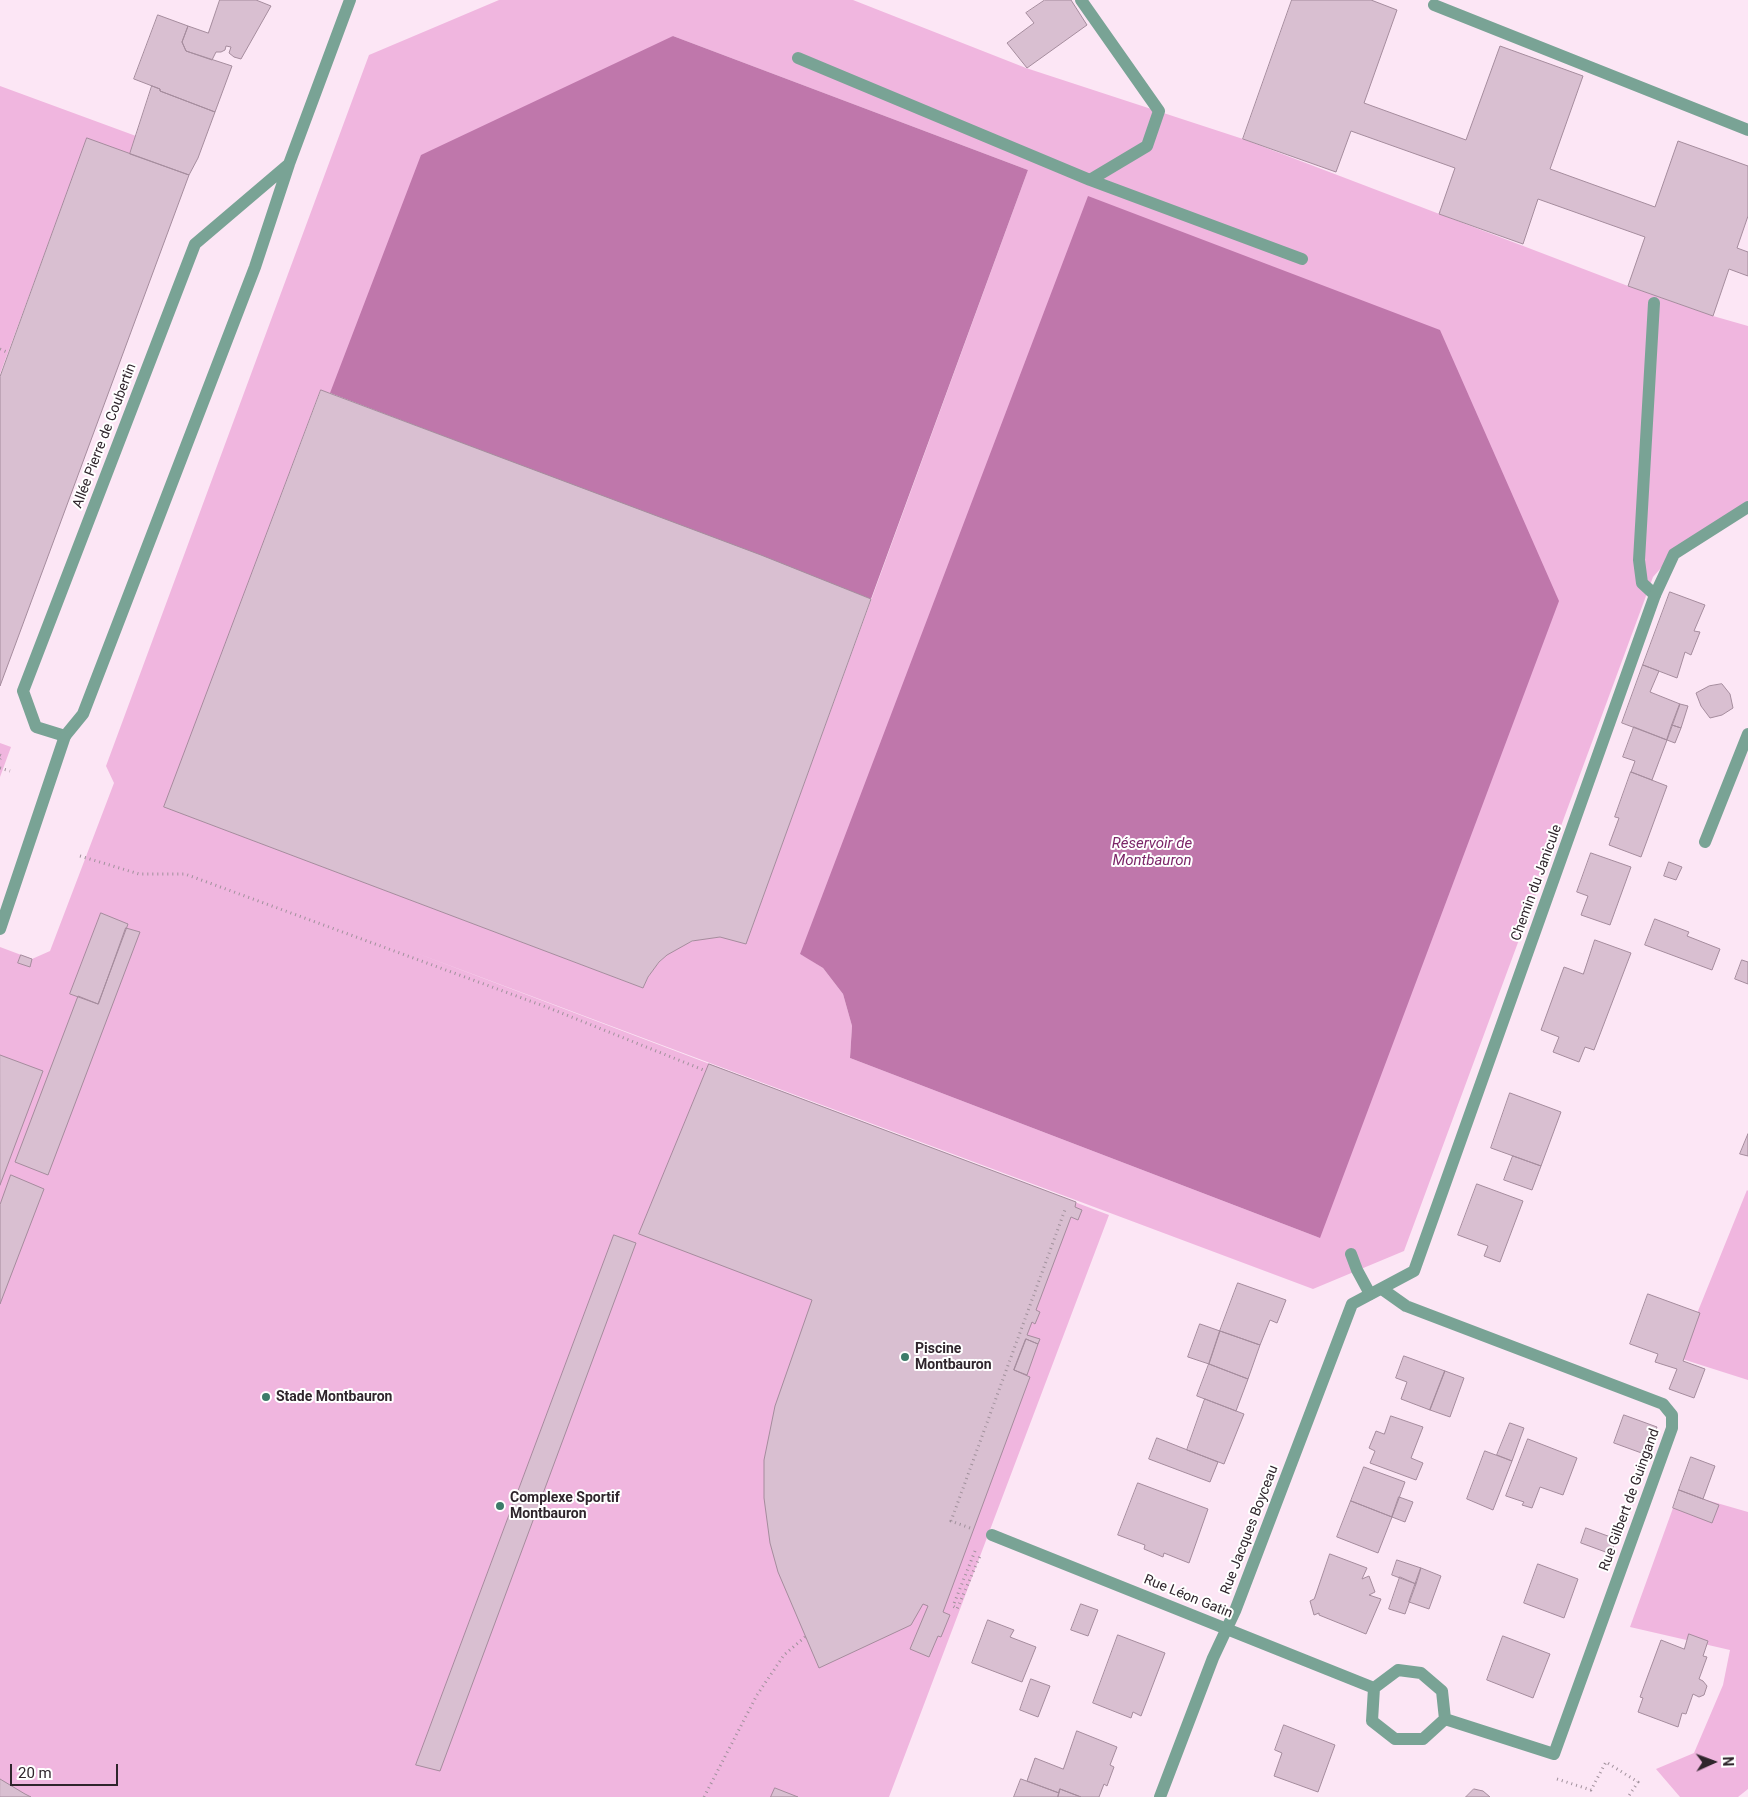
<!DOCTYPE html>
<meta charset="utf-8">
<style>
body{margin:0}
#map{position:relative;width:1748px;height:1797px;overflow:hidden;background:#fce6f5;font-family:Roboto,sans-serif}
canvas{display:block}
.north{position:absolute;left:1688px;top:1737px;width:50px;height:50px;-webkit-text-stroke:4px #fff;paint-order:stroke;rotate:88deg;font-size:14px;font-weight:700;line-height:20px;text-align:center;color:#2f252c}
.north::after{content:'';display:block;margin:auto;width:18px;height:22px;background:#2f252c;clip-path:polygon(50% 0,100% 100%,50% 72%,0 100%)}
.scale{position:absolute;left:10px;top:1764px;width:108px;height:22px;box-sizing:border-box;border:2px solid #2f252c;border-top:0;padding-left:6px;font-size:15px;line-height:18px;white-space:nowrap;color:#2f252c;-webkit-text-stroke:4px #fff;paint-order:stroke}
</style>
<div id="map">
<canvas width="1748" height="1797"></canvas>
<div class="north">N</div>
<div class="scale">20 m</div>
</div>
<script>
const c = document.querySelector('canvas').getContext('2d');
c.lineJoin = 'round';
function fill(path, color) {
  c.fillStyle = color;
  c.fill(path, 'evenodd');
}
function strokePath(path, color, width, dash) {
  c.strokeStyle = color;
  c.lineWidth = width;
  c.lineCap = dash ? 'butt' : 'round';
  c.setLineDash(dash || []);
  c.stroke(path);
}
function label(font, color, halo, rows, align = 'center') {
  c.font = font + ' Roboto,sans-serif';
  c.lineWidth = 4;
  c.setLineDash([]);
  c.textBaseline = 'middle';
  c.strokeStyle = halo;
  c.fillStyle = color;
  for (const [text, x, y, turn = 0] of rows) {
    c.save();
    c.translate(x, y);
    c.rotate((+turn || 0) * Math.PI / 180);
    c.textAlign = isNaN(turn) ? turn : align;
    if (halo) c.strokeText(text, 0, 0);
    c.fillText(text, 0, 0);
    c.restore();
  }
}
const green = new Path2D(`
 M499,0H853L1026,68L1243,139L1628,286L1713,316L1748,326V508L1669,559L1653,577L1404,1251L1313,1289L411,951L1109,1215L889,1797H0V947L32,959L50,951L114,783L106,766L369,55ZM673,36L1028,170L746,943C738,941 729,937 720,937C685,937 656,956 643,988L165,807L320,391L330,393ZM801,954H800L1320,1238L850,1058L852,1026L843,994L823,968Z
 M0,86L136,136L130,154L87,139L0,374Z
 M0,743L11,747L0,777Z
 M1747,1190L1748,1191V1380L1679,1358Z
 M1703,1499L1748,1512V1789L1738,1797H1680L1656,1769L1694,1753L1723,1685L1730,1650L1630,1627L1673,1508L1695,1516Z`);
const water = new Path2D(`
 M673,36L1028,170L871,599L330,393L421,155Z
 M1088,196L1440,330L1559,601L1320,1238L850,1058L852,1026L843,994L823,968L800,954Z`);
const building = new Path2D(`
 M220,0H256L271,6L241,59L234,57L229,53L231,47L226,46L225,50L221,52H216L212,60L186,51L182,42L188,26L208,33Z
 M1045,0H1071L1087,25L1027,68L1007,43L1034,23L1026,13Z
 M1292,0H1371L1397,10L1364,103L1466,140L1500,46L1583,76L1550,169L1655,207L1678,141L1748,166V216L1737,248L1748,252V276L1729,269L1713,316L1628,286L1645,237L1538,199L1523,244L1439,214L1455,168L1351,131L1336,172L1243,139Z
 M158,15L188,26L182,42L186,51L232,66L215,112L160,91V89L134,79Z
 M152,86L160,89V91L215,112L198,158L189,175L130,154Z
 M87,138L189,175L0,686V377Z
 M321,390L761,555L871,599L746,944L720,937L692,941L667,955L659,962L648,977L643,988L164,807Z
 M1670,592L1705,605L1694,631L1700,632L1691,655L1685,652L1677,678L1643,665Z
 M1643,665L1659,671L1650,692L1680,704L1667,740L1622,723Z
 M1722,684L1730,694L1733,708L1722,715L1710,718L1701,706L1696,693L1709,686Z
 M1680,704L1688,706L1681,728L1672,725Z
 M1672,725L1681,728L1675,743L1667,740Z
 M1634,727L1667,740L1652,780L1631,772L1635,761L1623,757Z
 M1631,772L1667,786L1641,857L1609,845L1619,818L1615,817Z
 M1591,853L1631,867L1610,925L1581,915L1588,896L1577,892Z
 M1669,862L1682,867L1676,880L1664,876Z
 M101,913L128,924L98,1004L70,994Z
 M1655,919L1689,932L1687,936L1720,949L1712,970L1645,945Z
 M126,928L140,932L48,1175L15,1162L78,996L98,1004Z
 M1595,940L1631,953L1594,1050L1585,1047L1579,1062L1553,1052L1559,1037L1541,1030L1564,967L1583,974Z
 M21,955L32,959L30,967L18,963Z
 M1742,960L1748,962V984L1735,979Z
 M0,1055L43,1071L0,1185Z
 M709,1064L1076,1202L1075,1207L1082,1210L1078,1220L1071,1217L1036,1310L1040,1312L1035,1324L1032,1322L1027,1335L1040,1339L1038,1344L1026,1339L1014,1370L1030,1377L943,1612L950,1615L941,1637L938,1636L929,1657L910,1649L928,1606L923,1604L911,1625L819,1668L778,1572L770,1543L764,1498V1460L775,1406L812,1300L639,1234Z
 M1510,1093L1561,1112L1541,1166L1491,1148Z
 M1748,1134V1156L1740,1154Z
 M1513,1156L1541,1166L1532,1190L1504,1180Z
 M11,1175L44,1189L0,1304V1205Z
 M1477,1184L1523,1201L1500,1262L1484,1256L1488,1246L1458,1235Z
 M614,1235L636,1243L440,1771L416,1765Z
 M1238,1283L1286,1300L1277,1323L1270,1320L1260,1345L1220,1331Z
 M1648,1294L1700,1313L1683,1361L1705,1369L1694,1398L1669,1389L1677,1369L1655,1362L1658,1354L1630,1344Z
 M1200,1324L1220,1331L1209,1364L1188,1357Z
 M1220,1331L1260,1345L1248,1379L1209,1364Z
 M1026,1339L1038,1344L1027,1375L1014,1370Z
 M1404,1356L1445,1371L1430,1410L1401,1399L1407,1382L1396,1378Z
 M1209,1364L1248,1379L1236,1411L1197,1396Z
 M1445,1371L1464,1378L1450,1417L1430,1410Z
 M1205,1399L1244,1414L1224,1464L1187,1450Z
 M1624,1415L1657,1427L1647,1455L1614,1443Z
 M1391,1416L1423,1427L1411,1458L1423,1463L1416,1480L1370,1463L1375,1451L1369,1448L1376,1431L1384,1434Z
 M1510,1423L1524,1428L1512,1461L1497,1455Z
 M1157,1438L1218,1462L1210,1482L1149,1459Z
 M1528,1439L1577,1458L1563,1495L1540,1487L1532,1508L1522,1505L1524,1502L1506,1496Z
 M1485,1451L1512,1461L1493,1510L1467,1499Z
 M1691,1457L1715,1466L1703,1499L1679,1490Z
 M1364,1467L1405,1482L1392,1517L1351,1501Z
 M1138,1483L1208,1509L1189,1563L1164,1553L1163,1557L1144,1549L1145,1545L1118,1535Z
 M1679,1490L1719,1505L1712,1523L1673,1508Z
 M1399,1497L1413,1502L1405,1522L1392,1517Z
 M1351,1501L1392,1517L1378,1553L1337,1537Z
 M1586,1528L1616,1539L1611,1554L1581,1543Z
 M1330,1554L1367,1568L1362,1579L1369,1576L1375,1592L1369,1595L1381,1599L1366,1634L1319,1615V1613L1314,1615L1310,1601L1314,1599Z
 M1397,1560L1421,1568L1416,1584L1392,1575Z
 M1538,1564L1578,1579L1564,1618L1524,1603Z
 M1421,1568L1441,1576L1429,1609L1409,1602Z
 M1400,1577L1416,1584L1405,1614L1389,1609Z
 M1081,1604L1098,1610L1088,1636L1071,1630Z
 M988,1620L1014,1630L1010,1637L1036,1647L1022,1682L972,1663Z
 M1689,1634L1708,1641L1703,1656L1707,1657L1699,1679L1703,1681L1707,1686L1704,1695L1699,1697L1693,1694L1686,1714L1682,1713L1678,1727L1638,1712L1643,1698L1640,1697L1661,1640L1684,1649Z
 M1118,1635L1165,1653L1141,1716L1133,1712L1131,1718L1093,1703Z
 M1503,1636L1550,1654L1533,1698L1487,1680Z
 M1031,1679L1050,1686L1038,1717L1020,1710Z
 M1284,1725L1335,1745L1318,1792L1274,1776L1282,1753L1275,1750Z
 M1077,1731L1117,1747L1110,1765L1114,1767L1107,1786L1104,1784L1099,1797H1081L1060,1789L1059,1793L1027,1781L1035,1758L1063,1769Z
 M0,1779L25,1794L31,1797H0Z
 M1021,1779L1059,1793L1058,1797H1014Z
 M775,1788L798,1797H771Z
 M1060,1789L1081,1797H1058Z
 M1474,1789L1483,1791L1490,1797H1466Z`);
const path = new Path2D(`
 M0,349L9,353
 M0,755L2,756L0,759
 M0,768L10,771
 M80,856L139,874H185L549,1008L706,1071
 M970,1528L951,1521L1066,1207
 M975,1551L953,1606L957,1609L980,1556
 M1557,1779L1591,1790L1606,1762L1638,1782L1628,1797
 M704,1797L757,1695L784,1655L806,1636`);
const service = new Path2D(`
 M1081,0L1159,111L1147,146L1090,180
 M1434,5L1748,130
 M798,58L1090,180L1302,259
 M1654,303L1639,560L1642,583L1655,595
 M1705,842L1748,734
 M0,929L65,736
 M1351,1254L1357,1270L1370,1294`);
const minor = new Path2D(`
 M289,164L195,244L23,691L36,727L65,736L83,714L255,267L289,164L350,0
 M992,1535L1374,1688L1372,1721L1395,1739H1423L1445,1719L1554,1754L1672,1428V1415L1663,1404L1406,1306L1382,1289
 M1374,1688L1398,1670L1421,1673L1442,1691L1445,1719
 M1160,1797L1213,1658L1235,1611L1352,1304L1414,1271L1655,595L1674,554L1748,507`);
const markers = [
 [905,1357,5,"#3c7b69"],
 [266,1397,5,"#3c7b69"],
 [500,1506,5,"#3c7b69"]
];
const streetNames = [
 ["Allée Pierre de Coubertin",105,436,-69],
 ["Chemin du Janicule",1537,883,-70],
 ["Rue Gilbert de Guingand",1630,1500,-70],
 ["Rue Jacques Boyceau",1250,1530,-69],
 ["Rue Léon Gatin",1188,1597,22]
];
const poiNames = [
 ["Piscine",915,1349],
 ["Montbauron",915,1365],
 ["Stade Montbauron",276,1397],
 ["Complexe Sportif",510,1498],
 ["Montbauron",510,1514]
];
const waterNames = [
 ["Réservoir de",1152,844],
 ["Montbauron",1152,861]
];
fill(green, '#f0b6df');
fill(water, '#bf77ab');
fill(building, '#d9bfd1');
strokePath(building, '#a58c9d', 1);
strokePath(path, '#a1919c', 3, [1, 4]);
strokePath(service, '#79a395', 12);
strokePath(minor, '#79a395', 12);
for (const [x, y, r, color] of markers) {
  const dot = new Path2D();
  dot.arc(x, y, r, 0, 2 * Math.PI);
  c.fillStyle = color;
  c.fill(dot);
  strokePath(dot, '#fff', 2);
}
label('14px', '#2f252c', '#fff', streetNames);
label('bold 14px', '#2f252c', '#fff', poiNames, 'left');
label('italic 15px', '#7c2669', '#fff', waterNames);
</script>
